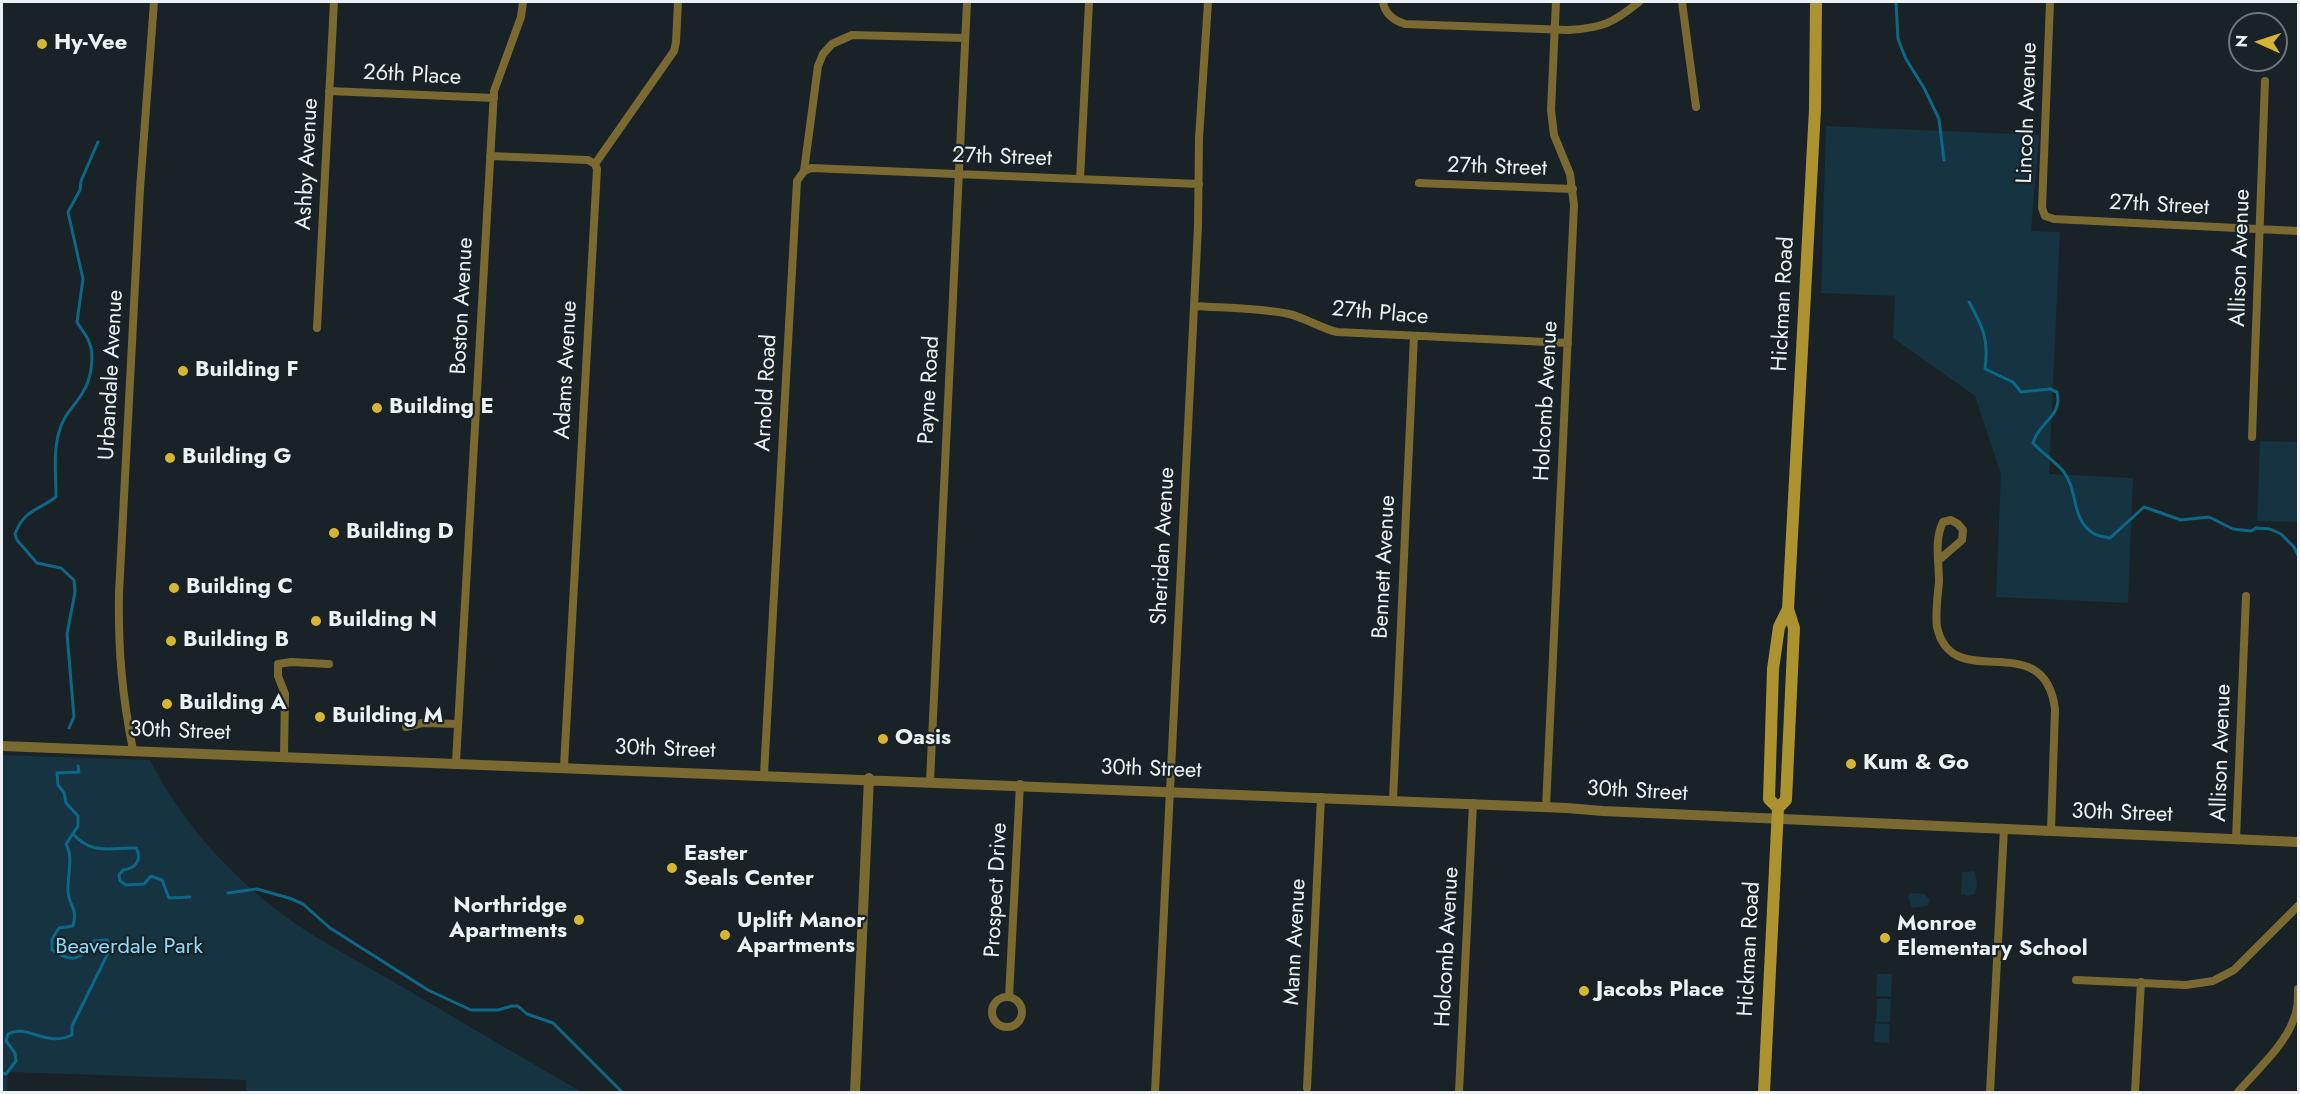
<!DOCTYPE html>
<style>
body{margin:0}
#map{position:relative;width:2300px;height:1094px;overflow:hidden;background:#192226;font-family:Jost,sans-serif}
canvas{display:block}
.frame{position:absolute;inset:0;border:3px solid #ebf1f4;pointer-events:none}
.north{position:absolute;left:2228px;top:12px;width:60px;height:60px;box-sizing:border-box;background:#192226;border:2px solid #6d7578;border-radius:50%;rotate:273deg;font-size:16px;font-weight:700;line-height:24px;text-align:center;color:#ebf1f4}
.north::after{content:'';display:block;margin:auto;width:21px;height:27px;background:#d6b534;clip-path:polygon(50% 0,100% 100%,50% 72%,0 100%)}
</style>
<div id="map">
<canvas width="2300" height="1094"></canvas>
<div class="frame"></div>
<div class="north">N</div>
</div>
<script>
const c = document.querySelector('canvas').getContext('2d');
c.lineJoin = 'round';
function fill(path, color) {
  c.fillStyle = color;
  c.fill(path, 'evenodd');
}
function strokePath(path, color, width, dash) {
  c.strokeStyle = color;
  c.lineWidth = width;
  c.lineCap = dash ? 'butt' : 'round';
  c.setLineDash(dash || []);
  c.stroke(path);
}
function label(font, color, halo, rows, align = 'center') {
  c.font = font + ' Jost,sans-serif';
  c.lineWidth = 4.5;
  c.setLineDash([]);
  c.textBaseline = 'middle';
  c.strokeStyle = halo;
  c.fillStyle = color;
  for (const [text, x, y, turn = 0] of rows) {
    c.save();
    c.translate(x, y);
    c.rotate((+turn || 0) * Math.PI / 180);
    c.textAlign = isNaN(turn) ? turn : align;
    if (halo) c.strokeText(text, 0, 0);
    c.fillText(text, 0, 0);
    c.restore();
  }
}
const green = new Path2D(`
 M1826,126L2039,135L2031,231L2060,232L2049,474L2133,478L2128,603L1996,597L2001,474L1975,396L1893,338L1895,296L1821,293Z
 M2260,441L2298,442V522L2257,521Z
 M2,755L150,760C183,824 231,877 289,919C326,945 367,966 406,989C465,1024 523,1058 582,1092H246V1080L8,1072L7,1092H2Z
 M1974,871C1977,879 1978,885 1975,894L1967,896L1961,894L1962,872Z
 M1911,893L1924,894L1930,900L1927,906L1912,908L1908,896Z
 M1877,974H1892L1891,997L1876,996Z
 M1877,999H1891L1890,1022H1876Z
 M1875,1023L1890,1024L1889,1043L1874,1042Z`);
const stream = new Path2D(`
 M1896,2L1898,39L1906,59L1924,88L1939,119L1944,160
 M1969,302C1983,327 1989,339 1985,369L2013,382L2021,392L2050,389L2057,392C2063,417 2039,421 2033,443C2042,453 2054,460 2063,471C2078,489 2071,519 2093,533C2097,536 2105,537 2110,538L2144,507L2181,520L2209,517L2233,529L2251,531L2256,528L2270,529L2281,534L2294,547L2298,555
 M69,728L74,717L67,634L75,592L74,580L61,568L37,563L17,540L15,534C24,510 37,511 56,497C56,475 53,453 59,432C63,415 75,406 83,392C91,380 95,355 89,342C87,335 80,328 77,322L83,279L68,212L80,190L81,181L98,142
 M73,834C93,856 111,847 136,848C143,859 135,869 123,870L119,875L120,881L126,885L144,884L151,876L162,880L169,898L190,897
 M228,893L257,889L289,898L303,904L330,928L428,990L471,1010H498L512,1006H518L527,1014L553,1023L622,1092
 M2,1073L6,1074L16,1061L15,1053L6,1041L8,1034C27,1023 46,1048 72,1035V1026L111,947L107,940L94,941C81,961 72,963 52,950V939L59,928L73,926C78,907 69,907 68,892C67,877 74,858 66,844L78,826V816L66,803L64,793L58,785L57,773L79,772L78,766`);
const minor = new Path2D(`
 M1383,2C1385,14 1393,20 1405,24L1568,30C1603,28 1613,23 1639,2
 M1682,2L1696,107
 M2050,2L2042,208L2045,216L2054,219L2298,231
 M329,91L494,98
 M490,156L588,160L595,164
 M804,171L811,168L1199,184
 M1080,179L1089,2
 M1419,183L1573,189
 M1194,306C1223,308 1261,308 1289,314C1306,318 1320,328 1337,332L1568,343
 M317,328L334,2
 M2252,437L2265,81
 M1939,560L1962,540L1963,530L1958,524L1951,520L1943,522C1934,540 1939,562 1939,581C1938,595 1935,613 1937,627C1952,696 2044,624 2055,709L2051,831
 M406,727L422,723L458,724
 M133,750C122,695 118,649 119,593L140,189L154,2
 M284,755L285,694L278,676V664L291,662L329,664
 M456,762L494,91L521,17L523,2
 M564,766L597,169L595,164L674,51L676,42L678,2
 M764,774L797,181L804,171L818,66L823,54L832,44L852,35L965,38
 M930,781L967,2
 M1393,800L1414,336
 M1546,807L1574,205L1570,174L1554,135L1551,110L1556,2
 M2236,839L2246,596
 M2076,980L2186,985L2213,981L2234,970L2298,906
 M1009,997L1020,784
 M992 1012a15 15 0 1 1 30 0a15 15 0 1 1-30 0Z
 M1307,1088L1321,797
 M1155,1092L1198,226L1199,138L1208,2
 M1459,1092L1473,803
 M1990,1092L2004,829
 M2135,1092L2141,982
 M2238,1092C2255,1072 2284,1046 2293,1021C2298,1011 2298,1000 2298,989`);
const tertiary = new Path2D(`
 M2,746C523,763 1045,783 1567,808L1603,811L2298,842
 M855,1092L869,778`);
const secondary = new Path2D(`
 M1778,808L1769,799L1773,669L1779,627L1788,609
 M1764,1092L1778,808L1786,800L1794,628L1788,609L1815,109L1816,2`);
const markers = [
 [42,44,6,"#d6b534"],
 [183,371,6,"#d6b534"],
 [377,408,6,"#d6b534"],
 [170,458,6,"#d6b534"],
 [334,533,6,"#d6b534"],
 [174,588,6,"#d6b534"],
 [316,621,6,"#d6b534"],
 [171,641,6,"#d6b534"],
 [167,704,6,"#d6b534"],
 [320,717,6,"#d6b534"],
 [883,739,6,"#d6b534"],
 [1851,764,6,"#d6b534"],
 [672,868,6,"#d6b534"],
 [579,920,6,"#d6b534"],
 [725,935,6,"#d6b534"],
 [1885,938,6,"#d6b534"],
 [1584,991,6,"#d6b534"]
];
const poiNames = [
 ["Hy-Vee",54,44],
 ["Building F",195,371],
 ["Building E",389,408],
 ["Building G",182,458],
 ["Building D",346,533],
 ["Building C",186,588],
 ["Building N",328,621],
 ["Building B",183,641],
 ["Building A",179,704],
 ["Building M",332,717],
 ["Oasis",895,739],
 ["Kum & Go",1863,764],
 ["Easter",684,855],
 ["Seals Center",684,880],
 ["Northridge",567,907,"right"],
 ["Apartments",567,932,"right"],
 ["Uplift Manor",737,922],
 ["Apartments",737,947],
 ["Monroe",1897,925],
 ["Elementary School",1897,950],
 ["Jacobs Place",1596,991]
];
const streetNames = [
 ["26th Place",412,76,3],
 ["Lincoln Avenue",2028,113,-88],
 ["27th Street",1002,158,2],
 ["Ashby Avenue",308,164,-87],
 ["27th Street",1497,168,2],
 ["27th Street",2159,206,3],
 ["Allison Avenue",2241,258,-88],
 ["Hickman Road",1784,304,-87],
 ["Boston Avenue",463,306,-87],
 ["27th Place",1380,314,5],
 ["Adams Avenue",567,370,-87],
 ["Urbandale Avenue",112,375,-87],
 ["Payne Road",930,390,-87],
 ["Arnold Road",767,393,-87],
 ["Holcomb Avenue",1547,401,-87],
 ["Sheridan Avenue",1164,546,-87],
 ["Bennett Avenue",1385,567,-87],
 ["30th Street",180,732,2],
 ["30th Street",665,750,2],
 ["Allison Avenue",2222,753,-88],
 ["30th Street",1151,770,2],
 ["30th Street",1637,792,3],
 ["30th Street",2122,814,2],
 ["Prospect Drive",997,890,-87],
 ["Mann Avenue",1296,942,-87],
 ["Holcomb Avenue",1448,947,-87],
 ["Hickman Road",1750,949,-87]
];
const parkNames = [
 ["Beaverdale Park",129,948]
];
fill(green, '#153340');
strokePath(stream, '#0d6888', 3);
strokePath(minor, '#7a6931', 8);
strokePath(tertiary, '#7a6931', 10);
strokePath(secondary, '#ad9330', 12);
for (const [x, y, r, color] of markers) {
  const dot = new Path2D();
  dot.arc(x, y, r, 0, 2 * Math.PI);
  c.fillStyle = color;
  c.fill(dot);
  strokePath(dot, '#192226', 2);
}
label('bold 22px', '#ebf1f4', '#192226', poiNames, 'left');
label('22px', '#ebf1f4', '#192226', streetNames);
label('22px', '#8fd9fa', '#192226', parkNames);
</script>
